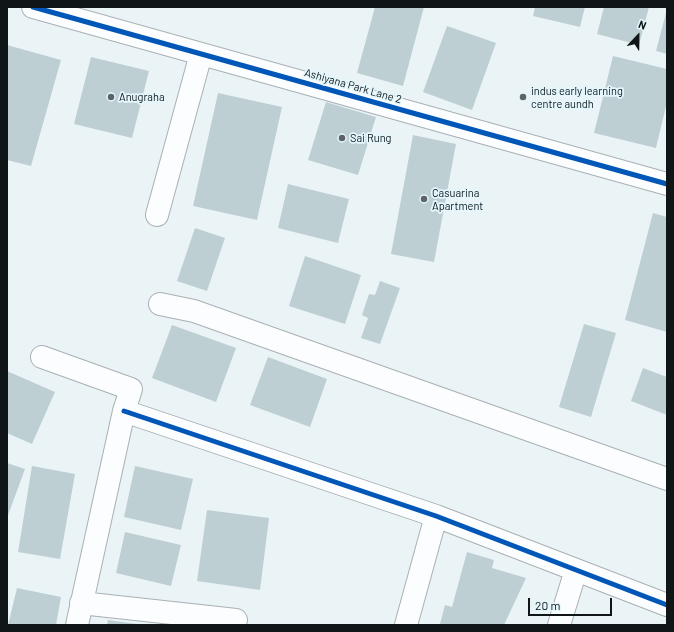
<!DOCTYPE html>
<style>
body{margin:0}
#map{position:relative;width:674px;height:632px;overflow:hidden;background:#eaf4f7;font-family:Barlow,sans-serif}
canvas{display:block}
.frame{position:absolute;inset:0;border:8px solid #101618;pointer-events:none}
.north{position:absolute;left:618px;top:16px;width:40px;height:40px;-webkit-text-stroke:3px #e4f7fd;paint-order:stroke;rotate:22deg;font-size:11px;font-weight:700;line-height:16px;text-align:center;color:#101618}
.north::after{content:'';display:block;margin:auto;width:14px;height:18px;background:#101618;clip-path:polygon(50% 0,100% 100%,50% 72%,0 100%)}
.scale{position:absolute;left:528px;top:598px;width:84px;height:18px;box-sizing:border-box;border:2px solid #101618;border-top:0;padding-left:5px;font-size:12px;line-height:14px;white-space:nowrap;color:#101618;-webkit-text-stroke:3px #e4f7fd;paint-order:stroke}
</style>
<div id="map">
<canvas width="674" height="632"></canvas>
<div class="frame"></div>
<div class="north">N</div>
<div class="scale">20 m</div>
</div>
<script>
const c = document.querySelector('canvas').getContext('2d');
c.lineJoin = 'round';
function fill(path, color) {
  c.fillStyle = color;
  c.fill(path, 'evenodd');
}
function strokePath(path, color, width, dash) {
  c.strokeStyle = color;
  c.lineWidth = width;
  c.lineCap = dash ? 'butt' : 'round';
  c.setLineDash(dash || []);
  c.stroke(path);
}
function label(font, color, halo, rows, align = 'center') {
  c.font = font + ' Barlow,sans-serif';
  c.lineWidth = 3.5;
  c.setLineDash([]);
  c.textBaseline = 'middle';
  c.strokeStyle = halo;
  c.fillStyle = color;
  for (const [text, x, y, turn = 0] of rows) {
    c.save();
    c.translate(x, y);
    c.rotate((+turn || 0) * Math.PI / 180);
    c.textAlign = isNaN(turn) ? turn : align;
    if (halo) c.strokeText(text, 0, 0);
    c.fillText(text, 0, 0);
    c.restore();
  }
}
const building = new Path2D(`
 M375,7H424L403,86L357,73Z
 M535,7H585L580,27L533,16Z
 M604,7H649L639,45L597,34Z
 M667,9V54L656,51Z
 M447,26L496,43L472,110L423,92Z
 M7,45L61,60L31,166L7,160Z
 M613,56L667,69V102L656,148L594,133Z
 M91,57L149,71L132,138L74,124Z
 M218,93L282,107L257,220L193,206Z
 M326,102L376,117L358,175L308,160Z
 M413,135L456,144L434,262L391,254Z
 M288,184L349,199L338,243L278,228Z
 M653,213L667,217V332L625,320Z
 M195,228L225,238L207,291L177,281Z
 M305,256L361,275L345,324L289,306Z
 M380,281L400,288L380,344L361,338L368,318L362,315L369,294L375,295Z
 M584,324L616,333L591,417L559,407Z
 M172,325L236,348L216,402L152,378Z
 M268,357L327,379L310,427L250,405Z
 M643,368L667,377V415L631,401Z
 M7,371L55,392L32,444L7,433Z
 M7,463L25,469L7,518Z
 M32,466L75,474L60,559L18,552Z
 M135,466L193,479L181,530L124,517Z
 M207,510L269,518L260,590L197,581Z
 M125,532L181,545L171,586L116,573Z
 M467,552L494,560L492,568L526,578L504,625L440,624L445,605L452,607Z
 M17,588L61,597L56,625H8Z
 M108,620L137,624V625H107Z`);
const minor = new Path2D(`
 M33,7L667,184
 M157,215L201,54
 M160,304L194,311L667,479
 M42,357L131,389L124,411L77,625
 M124,411L436,516L667,605
 M81,603L236,620
 M406,625L436,516
 M559,625L576,570`);
const cycleway = new Path2D(`
 M33,7L667,184
 M124,411L436,516L667,605`);
const markers = [
 [111,97,4,"#5c6466"],
 [523,97,4,"#5c6466"],
 [342,138,4,"#5c6466"],
 [424,199,4,"#5c6466"]
];
const streetNames = [
 ["Ashiyana Park Lane 2",353,86,16]
];
const poiNames = [
 ["indus early learning",531,91],
 ["centre aundh",531,104],
 ["Anugraha",119,97],
 ["Sai Rung",350,138],
 ["Casuarina",432,193],
 ["Apartment",432,206]
];
fill(building, '#becfd4');
strokePath(minor, '#a9b0b3', 24);
strokePath(minor, '#fcfdfe', 22);
strokePath(cycleway, '#0057b8', 5);
for (const [x, y, r, color] of markers) {
  const dot = new Path2D();
  dot.arc(x, y, r, 0, 2 * Math.PI);
  c.fillStyle = color;
  c.fill(dot);
  strokePath(dot, '#e4f7fd', 1.5);
}
label('11px', '#101618', '#e4f7fd', streetNames);
label('11px', '#101618', '#e4f7fd', poiNames, 'left');
</script>
